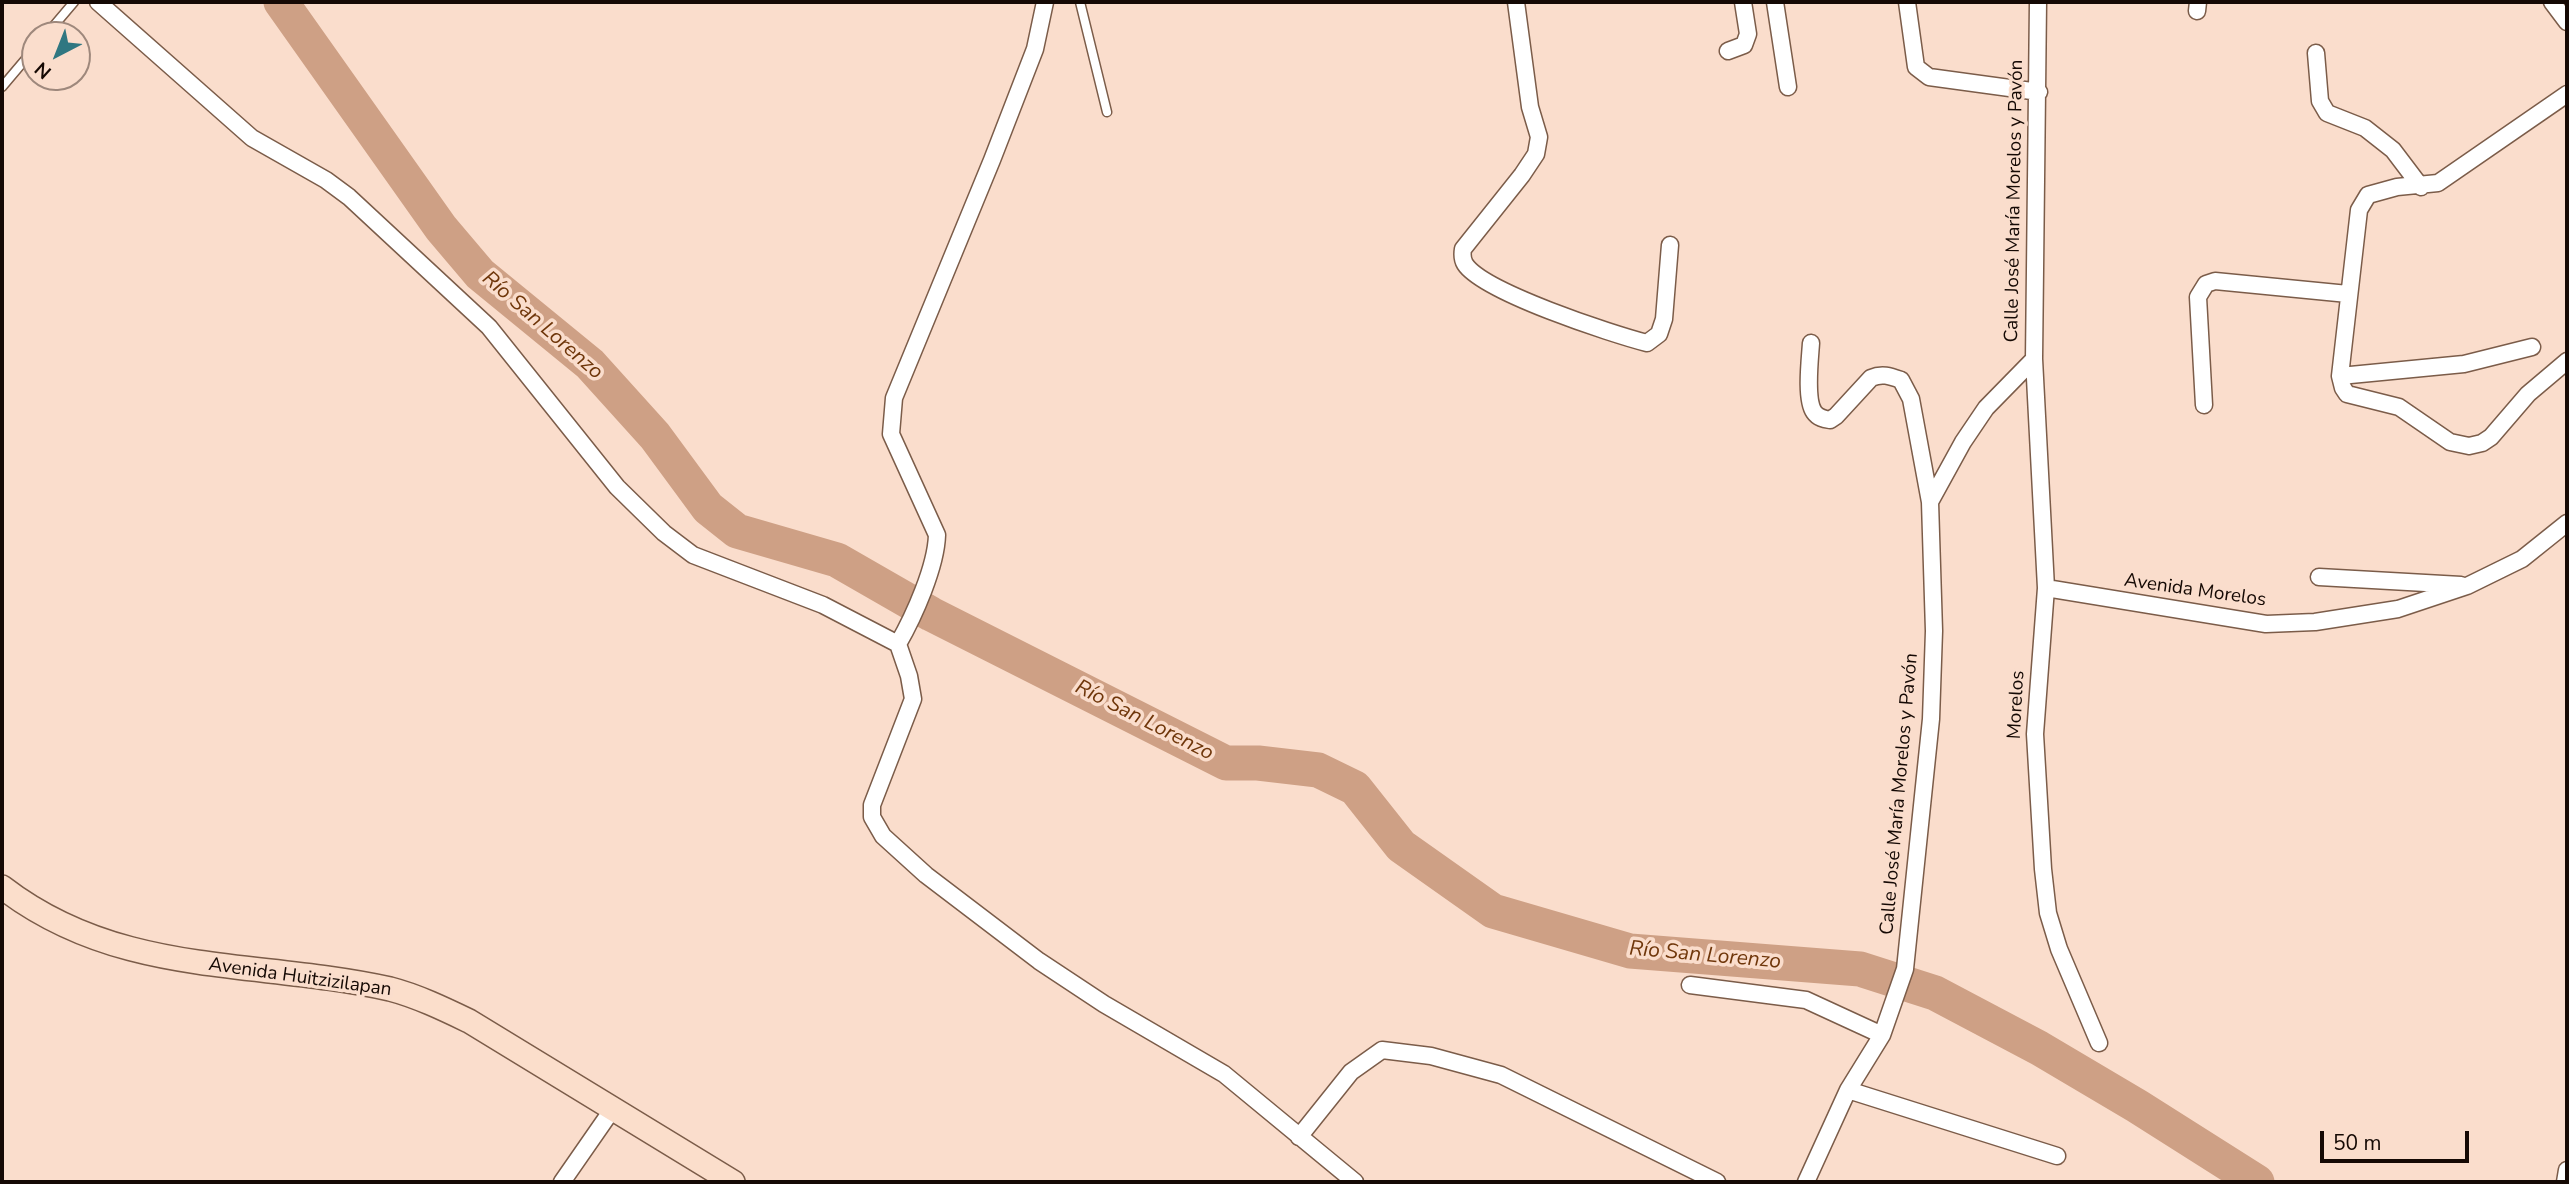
<!DOCTYPE html>
<meta charset="utf-8">
<style>
body{margin:0}
#map{position:relative;width:2569px;height:1184px;overflow:hidden;background:#faddcc;font-family:"Nunito Sans",sans-serif}
canvas{display:block}
.frame{position:absolute;inset:0;border:4px solid #150904;pointer-events:none}
.north{position:absolute;left:21px;top:21px;width:70px;height:70px;box-sizing:border-box;background:#faddcc;border:2px solid #9e887c;border-radius:50%;rotate:222deg;font-size:19px;font-weight:700;line-height:28px;text-align:center;color:#150904}
.north::after{content:'';display:block;margin:auto;width:24px;height:32px;background:#307781;clip-path:polygon(50% 0,100% 100%,50% 72%,0 100%)}
.scale{position:absolute;left:2320px;top:1131px;width:149px;height:32px;box-sizing:border-box;border:4px solid #150904;border-top:0;padding-left:9px;font-size:21px;line-height:24px;white-space:nowrap;color:#150904;-webkit-text-stroke:5px #faddcc;paint-order:stroke}
</style>
<div id="map">
<canvas width="2569" height="1184"></canvas>
<div class="frame"></div>
<div class="north">N</div>
<div class="scale">50 m</div>
</div>
<script>
const c = document.querySelector('canvas').getContext('2d');
c.lineJoin = 'round';
function strokePath(path, color, width, dash) {
  c.strokeStyle = color;
  c.lineWidth = width;
  c.lineCap = dash ? 'butt' : 'round';
  c.setLineDash(dash || []);
  c.stroke(path);
}
function label(font, color, halo, rows, align = 'center') {
  c.font = font + ' "Nunito Sans",sans-serif';
  c.lineWidth = 7;
  c.setLineDash([]);
  c.textBaseline = 'middle';
  c.strokeStyle = halo;
  c.fillStyle = color;
  for (const [text, x, y, turn = 0] of rows) {
    c.save();
    c.translate(x, y);
    c.rotate((+turn || 0) * Math.PI / 180);
    c.textAlign = isNaN(turn) ? turn : align;
    if (halo) c.strokeText(text, 0, 0);
    c.fillText(text, 0, 0);
    c.restore();
  }
}
const river = new Path2D(`
 M281,2L441,228L480,274L590,364L655,436L708,508L737,531L837,560L931,614L1226,763H1258L1318,770L1355,788L1401,846L1493,911L1630,951L1860,969L1935,993L2039,1048L2137,1106L2257,1182`);
const lane = new Path2D(`
 M1080,2L1107,112
 M46,35L74,2
 M2,87L35,48`);
const street = new Path2D(`
 M98,2L252,138L326,180L349,197L489,327L617,487L664,533L693,555L823,605L898,644C914,616 936,567 937,535L891,434L894,398L992,160L1035,49L1045,2
 M1516,2L1530,107L1539,137L1536,154L1522,175L1463,249C1462,255 1462,259 1465,264C1483,292 1612,334 1647,343L1659,334L1664,319L1670,245
 M1775,2L1788,87
 M1907,2L1916,67L1929,77L2039,92
 M2552,2L2567,22
 M2197,11L2198,2
 M1728,51L1744,45L1748,34L1743,2
 M2316,53L2320,101L2327,113L2365,128L2393,150L2421,187
 M2567,94L2438,183L2397,187L2368,195L2359,210L2340,376L2343,388L2347,394L2399,407L2450,442L2469,446L2482,443L2491,437L2528,394L2567,361
 M1811,343C1810,359 1805,399 1814,412C1818,418 1824,419 1830,420L1836,416L1871,378C1882,373 1890,376 1901,380L1911,399L1930,502
 M2034,359L2046,588L2035,734L2043,869L2048,913L2059,949L2099,1043
 M2340,376L2464,364L2532,347
 M2204,405L2198,297L2206,284L2215,281L2348,294
 M2319,577L2461,585
 M2046,588L2266,624L2315,622L2398,609L2467,586L2522,559L2567,523
 M898,644L909,676L913,699L872,805V817L883,836L926,875L1039,961L1104,1004L1224,1074L1355,1182
 M1690,985L1806,1000L1882,1035
 M1848,1090L2057,1156
 M1299,1137L1351,1072L1382,1050L1431,1056L1501,1075L1717,1182
 M562,1182L612,1110
 M1806,1182L1848,1090L1882,1035L1905,969L1931,719L1934,631L1930,502L1963,442L1986,408L2034,359L2038,2
 M2565,1182L2567,1170`);
const secondary = new Path2D(`
 M2,887C120,978 255,959 390,989C417,996 444,1009 469,1021L733,1182`);
const streetNames = [
 ["Calle José María Morelos y Pavón",2015,201,-89],
 ["Avenida Morelos",2195,591,8],
 ["Morelos",2017,705,-87],
 ["Calle José María Morelos y Pavón",1900,794,-85],
 ["Avenida Huitzizilapan",300,978,8]
];
const waterNames = [
 ["Río San Lorenzo",542,326,41],
 ["Río San Lorenzo",1144,721,27],
 ["Río San Lorenzo",1705,956,5]
];
strokePath(river, '#cea085', 35);
strokePath(lane, '#7b5c49', 11);
strokePath(street, '#7b5c49', 19);
strokePath(secondary, '#7b5c49', 26);
strokePath(lane, '#fff', 8);
strokePath(street, '#fff', 16);
strokePath(secondary, '#fbdecb', 23);
label('19px', '#150904', '#faddcc', streetNames);
label('italic 21px', '#6f360a', '#faddcc', waterNames);
</script>
